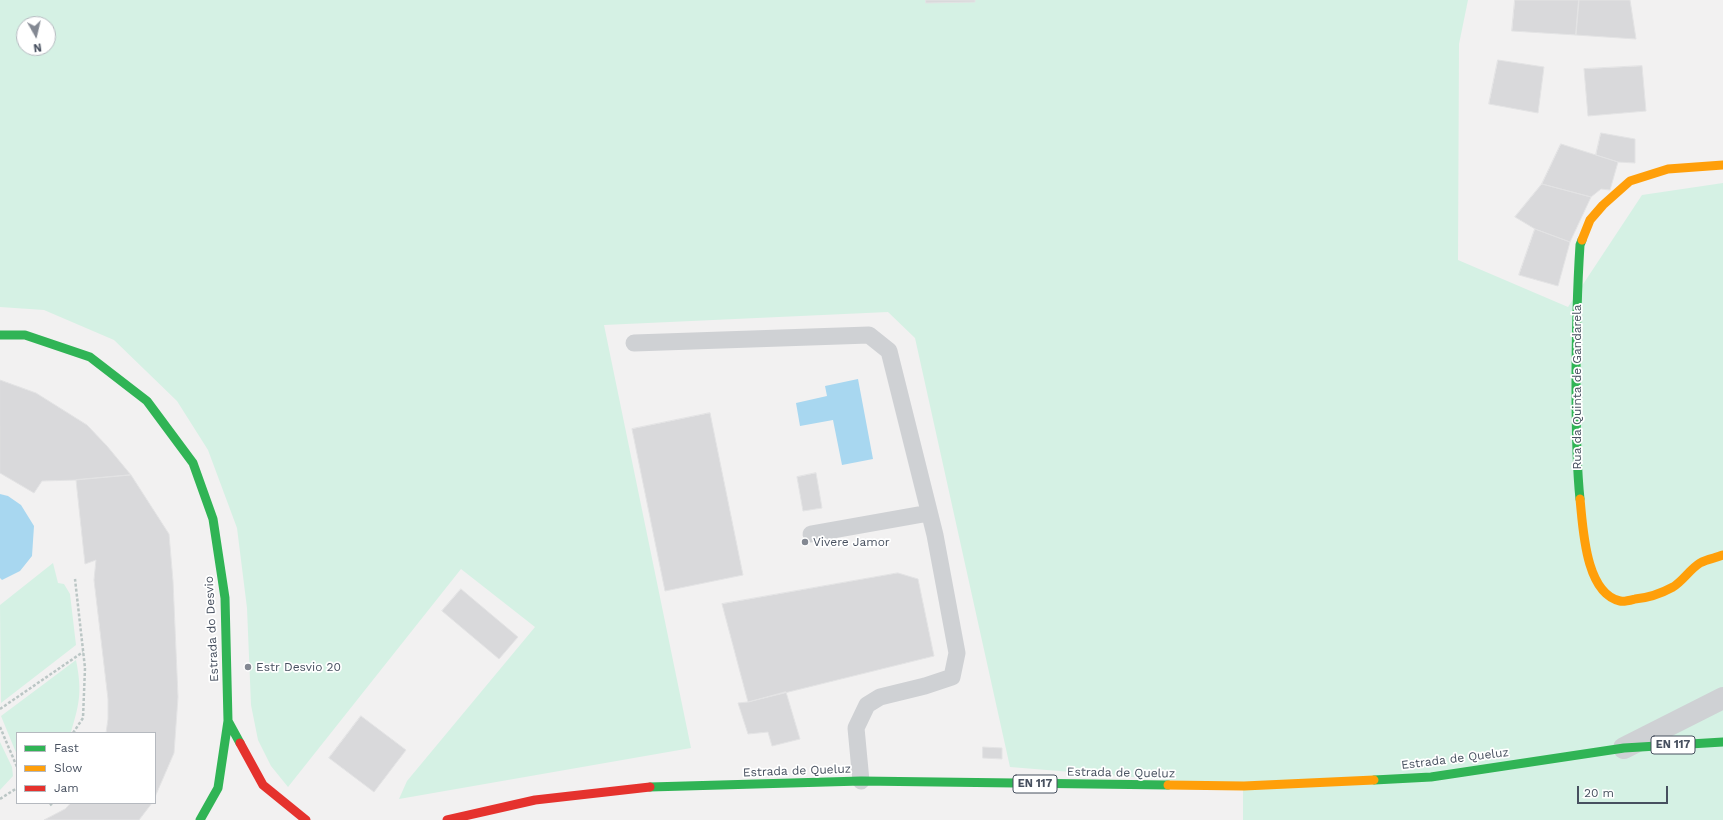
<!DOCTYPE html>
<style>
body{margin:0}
#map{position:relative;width:1723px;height:820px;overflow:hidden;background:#f2f1f1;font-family:"Work Sans",sans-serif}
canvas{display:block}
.legend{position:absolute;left:16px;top:732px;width:140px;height:72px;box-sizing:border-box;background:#fff;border:1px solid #b5b9bf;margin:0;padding:5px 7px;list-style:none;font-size:12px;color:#47505f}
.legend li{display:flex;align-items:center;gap:8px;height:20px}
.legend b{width:20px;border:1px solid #b5b9bf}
.north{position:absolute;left:16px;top:16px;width:40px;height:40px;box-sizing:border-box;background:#fff;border:1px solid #b5b9bf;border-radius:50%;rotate:172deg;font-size:11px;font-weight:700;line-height:16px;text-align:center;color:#47505f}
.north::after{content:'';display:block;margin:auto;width:14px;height:18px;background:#838892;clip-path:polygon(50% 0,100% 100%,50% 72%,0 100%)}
.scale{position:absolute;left:1577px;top:786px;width:91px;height:18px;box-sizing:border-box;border:2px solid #47505f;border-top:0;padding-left:5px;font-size:12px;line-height:14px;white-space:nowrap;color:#47505f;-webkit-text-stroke:3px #fff;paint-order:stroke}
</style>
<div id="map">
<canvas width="1723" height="820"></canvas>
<ul class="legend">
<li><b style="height:5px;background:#30b455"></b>Fast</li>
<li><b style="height:5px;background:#ff9f0a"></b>Slow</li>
<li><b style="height:5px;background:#e5322d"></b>Jam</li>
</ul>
<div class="north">N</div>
<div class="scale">20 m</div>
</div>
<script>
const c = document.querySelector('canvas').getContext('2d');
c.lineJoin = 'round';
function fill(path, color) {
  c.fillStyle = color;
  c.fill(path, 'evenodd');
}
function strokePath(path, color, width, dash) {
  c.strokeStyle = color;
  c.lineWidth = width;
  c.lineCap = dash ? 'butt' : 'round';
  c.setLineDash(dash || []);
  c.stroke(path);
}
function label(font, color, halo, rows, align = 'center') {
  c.font = font + ' "Work Sans",sans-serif';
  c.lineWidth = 3.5;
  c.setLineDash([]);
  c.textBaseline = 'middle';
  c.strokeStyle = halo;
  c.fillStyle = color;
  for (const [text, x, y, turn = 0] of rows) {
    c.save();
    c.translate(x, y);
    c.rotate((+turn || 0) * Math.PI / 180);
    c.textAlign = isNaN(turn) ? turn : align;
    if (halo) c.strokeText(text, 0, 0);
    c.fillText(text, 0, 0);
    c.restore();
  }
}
const green = new Path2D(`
 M0,0H1468L1459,44L1458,260L1568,307L1642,195L1723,183V820H1243V786L1010,767L915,338L888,312L604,325L691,748L399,799L407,781L535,627L461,569L288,787L271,766L258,740L251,705L247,608L237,528L208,450L177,401L114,340L44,310L0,307ZM24,24H48V48H24Z
 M53,563L58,583L64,584L70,594L76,645L1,703L0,605Z
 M76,660C82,691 80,702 71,732L70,733H17V755L1,716Z
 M0,742L12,767L13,776L0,790Z`);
const water = new Path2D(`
 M858,379L873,459L842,465L833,420L800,426L796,403L827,396L825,386Z
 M0,494L8,496L21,505L34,526L32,556L20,571L2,580L0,578Z`);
const building = new Path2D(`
 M926,0H975V2L926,3Z
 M1515,0H1579L1576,35L1512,31Z
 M1579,0H1630L1636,39L1576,35Z
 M1498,60L1544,67L1538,113L1489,104Z
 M1642,66L1646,111L1588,116L1584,69Z
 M1601,133L1635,139V163L1618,162L1596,155Z
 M1561,144L1618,162L1610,190L1601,189L1591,197L1542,184Z
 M1542,184L1591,197L1570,242L1535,229L1515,217Z
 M1535,229L1570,242L1558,286L1519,275Z
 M0,380L36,393L87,425L107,446L131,475L76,480L42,481L34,493L0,473Z
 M710,413L743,575L665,591L632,429Z
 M816,473L822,508L803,511L797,477Z
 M131,475L169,534L173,581L178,697L174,753L155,797V733H106L108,719V699L94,580L96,560L85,564L76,480Z
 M898,573L918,579L934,656L748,702L722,604Z
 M461,589L518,637L499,659L442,611Z
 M786,692L800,739L772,746L768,732L748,734L738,703L748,702Z
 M361,716L406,750L374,792L329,758Z
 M983,747L1002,748V759L983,758Z
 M71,803H152L139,820H44L65,809Z`);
const path = new Path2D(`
 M0,709L83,652
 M0,727L17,767
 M73,733L83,718L85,668L75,579
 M0,799L17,788
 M50,803L52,806`);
const lane = new Path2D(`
 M634,343L869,335L889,351L935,535L957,653L952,677L925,686L880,697L867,705L856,728L861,781
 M811,534L929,513`);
const street = new Path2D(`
 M1624,748L1723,698`);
const fast = new Path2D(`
 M0,335H25L90,357L147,401L193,463L213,519L225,598L228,721L240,743
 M1580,499C1576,461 1576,424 1576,386C1576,339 1577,292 1580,245L1582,240
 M1374,780L1431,777L1624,748L1723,742
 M650,787L861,781L1168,785
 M200,820L218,788L228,721`);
const slow = new Path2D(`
 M1582,240L1590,220L1603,205L1630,181L1668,169L1723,165
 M1580,499C1583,527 1585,593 1620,601C1624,602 1631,600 1635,599C1647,598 1662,593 1673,587C1683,581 1690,569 1700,563C1707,559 1716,558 1723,555
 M1168,785L1244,786L1374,780`);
const jam = new Path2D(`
 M240,743L263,785L306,820
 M447,820L535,800L650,787`);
const markers = [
 [805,542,4,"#838892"],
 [248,667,4,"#838892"]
];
const shields = [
 [1673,745,44],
 [1035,784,44]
];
const shieldNames = [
 ["EN 117",1673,745],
 ["EN 117",1035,784]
];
const streetNames = [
 ["Rua da Quinta de Gandarela",1577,387,-90],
 ["Estrada do Desvio",212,629,-93],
 ["Estrada de Queluz",1455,759,-7],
 ["Estrada de Queluz",797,771,-2],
 ["Estrada de Queluz",1121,773,1]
];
const poiNames = [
 ["Vivere Jamor",813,542],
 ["Estr Desvio 20",256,667]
];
fill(green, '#d5f1e4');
fill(water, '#a8d7f0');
fill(building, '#d9d9db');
strokePath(building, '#e3e3e4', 1);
strokePath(path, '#bbc6c5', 2.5, [3, 2]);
strokePath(lane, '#cfd1d4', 17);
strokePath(street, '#cfd1d4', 22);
strokePath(fast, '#30b455', 9);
strokePath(slow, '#ff9f0a', 9);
strokePath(jam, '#e5322d', 9);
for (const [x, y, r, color] of markers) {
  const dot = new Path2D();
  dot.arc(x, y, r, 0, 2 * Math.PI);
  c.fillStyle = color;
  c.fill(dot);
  strokePath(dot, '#fff', 1.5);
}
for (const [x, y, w] of shields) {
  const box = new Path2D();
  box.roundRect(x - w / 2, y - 9, w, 18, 3);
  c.fillStyle = '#fff';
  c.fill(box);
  strokePath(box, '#47505f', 1);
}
label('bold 11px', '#47505f', null, shieldNames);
label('12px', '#47505f', '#fff', streetNames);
label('12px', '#47505f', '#fff', poiNames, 'left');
</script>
